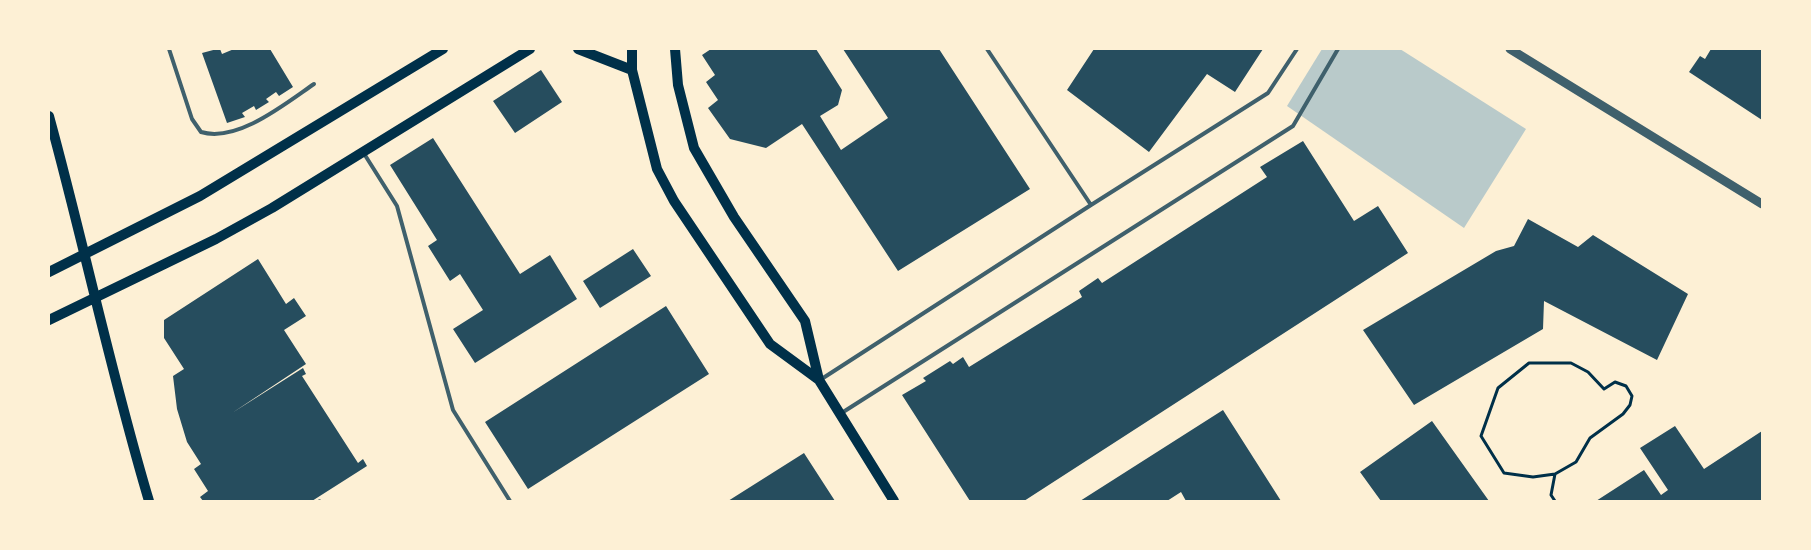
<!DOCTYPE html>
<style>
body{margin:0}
#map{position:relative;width:1811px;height:550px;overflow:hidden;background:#fdf0d5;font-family:Montserrat,sans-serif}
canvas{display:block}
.frame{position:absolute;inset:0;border:50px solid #fdf0d5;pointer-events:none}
</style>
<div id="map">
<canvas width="1811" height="550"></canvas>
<div class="frame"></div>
</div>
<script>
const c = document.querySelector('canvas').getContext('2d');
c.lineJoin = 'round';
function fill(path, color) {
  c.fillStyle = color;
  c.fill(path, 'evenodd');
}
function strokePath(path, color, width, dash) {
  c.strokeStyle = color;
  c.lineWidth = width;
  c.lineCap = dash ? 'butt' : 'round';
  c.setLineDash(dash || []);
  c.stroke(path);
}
const green = new Path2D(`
 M1322,49H1400L1526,129L1464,228L1287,106Z`);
const building = new Path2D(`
 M217,49H220L222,54L234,49H270L293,87L279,96L276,92L266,99L269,102L256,110L254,106L242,113L245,117L227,123L202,53Z
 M711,49H816L842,90L838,105L820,116L841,150L888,118L843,49H939L1030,189L898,271L802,124L766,148L730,139L708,108L718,100L706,82L715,75L702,55Z
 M1094,49H1263L1235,92L1207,74L1149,152L1067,90Z
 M1711,49H1762V120L1689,72L1700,56L1705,59Z
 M541,70L562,102L515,133L493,101Z
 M433,138L520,274L550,255L577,299L475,363L453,329L483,310L460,274L450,281L428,246L437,240L390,165Z
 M1303,141L1354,221L1378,206L1408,253L1024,501H970L902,395L926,381L923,378L950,361L953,364L963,357L969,367L1082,297L1079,291L1098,278L1102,283L1267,177L1260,167Z
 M1528,219L1578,247L1593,235L1688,294L1657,360L1544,301L1543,329L1414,405L1363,330L1496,251L1514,246Z
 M633,249L651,276L600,308L583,281Z
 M258,259L286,304L294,298L306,316L284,330L306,364L232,413L303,368L306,374L302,376L358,463L363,459L367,466L312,501H203L200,497L208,491L194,469L201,464L187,442L177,409L173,376L184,369L164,338V320Z
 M666,306L709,374L528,489L485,422Z
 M1223,410L1281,501H1186L1181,492L1167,501H1080Z
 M1432,421L1489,501H1381L1360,472Z
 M1675,426L1704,469L1762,431V501H1596L1644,470L1661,495L1668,490L1640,448Z
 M804,453L835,501H728Z`);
const path = new Path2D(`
 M319,501H320
 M1555,501L1551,495L1555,474L1576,462L1590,438L1623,414L1630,405L1632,396L1626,386L1615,382L1604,389L1588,372L1571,363H1529L1498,388L1481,436L1504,473L1533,477L1555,474`);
const service = new Path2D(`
 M169,49L192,119L201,132C237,143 285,104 314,84
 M987,49L1091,205L1268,93L1297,49
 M363,152L397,206L453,410L510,501
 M820,380L1091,205
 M840,414L1293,126L1338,49`);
const tertiary = new Path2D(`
 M1510,49L1762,204`);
const secondary = new Path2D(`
 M578,49L632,70
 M632,49V70L657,169L674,201L770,344L819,380
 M675,49L678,85L694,148L734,217L805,321L819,380L894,501
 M49,116C84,244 111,374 149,501
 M49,272L200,196L443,49
 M49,320L216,239L272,208L530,49`);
fill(green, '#b9caca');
fill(building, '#264d5e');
strokePath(path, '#003049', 3);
strokePath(service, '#3f606c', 4);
strokePath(tertiary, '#3f606c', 9);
strokePath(secondary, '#003049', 10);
</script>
